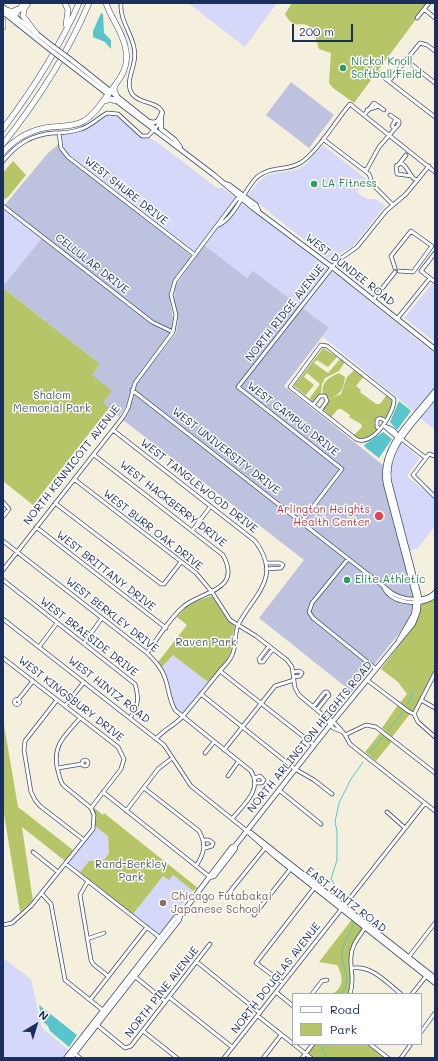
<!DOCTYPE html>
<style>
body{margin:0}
#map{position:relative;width:438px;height:1061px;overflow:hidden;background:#f5f0de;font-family:Mali,sans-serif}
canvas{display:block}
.frame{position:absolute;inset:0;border:4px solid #1b2f5e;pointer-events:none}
.legend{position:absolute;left:292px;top:993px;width:130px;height:52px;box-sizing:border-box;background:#fff;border:1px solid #a4acbf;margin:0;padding:5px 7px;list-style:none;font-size:12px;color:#1b2f5e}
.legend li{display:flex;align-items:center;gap:8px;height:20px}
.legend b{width:20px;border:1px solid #a4acbf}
.north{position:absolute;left:16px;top:1005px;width:40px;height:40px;-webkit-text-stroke:3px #fff;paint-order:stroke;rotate:38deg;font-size:11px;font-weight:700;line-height:16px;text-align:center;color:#1b2f5e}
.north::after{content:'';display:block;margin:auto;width:14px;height:18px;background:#1b2f5e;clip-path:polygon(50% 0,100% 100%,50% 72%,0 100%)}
.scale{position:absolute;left:292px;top:24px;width:61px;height:18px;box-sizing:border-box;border:2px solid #1b2f5e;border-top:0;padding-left:5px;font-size:12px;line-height:14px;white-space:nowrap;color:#1b2f5e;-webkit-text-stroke:3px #fff;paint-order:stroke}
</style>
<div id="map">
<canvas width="438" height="1061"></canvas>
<div class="frame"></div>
<ul class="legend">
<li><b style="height:5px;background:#fff"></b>Road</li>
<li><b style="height:11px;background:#b6c567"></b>Park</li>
</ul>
<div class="north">N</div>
<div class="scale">200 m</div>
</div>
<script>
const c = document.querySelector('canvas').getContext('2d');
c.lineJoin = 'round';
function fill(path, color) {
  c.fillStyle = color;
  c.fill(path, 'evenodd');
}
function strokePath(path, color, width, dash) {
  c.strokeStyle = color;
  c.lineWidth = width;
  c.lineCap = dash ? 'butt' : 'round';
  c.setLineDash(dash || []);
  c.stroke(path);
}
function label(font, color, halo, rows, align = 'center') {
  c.font = font + ' Mali,sans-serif';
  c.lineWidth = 3;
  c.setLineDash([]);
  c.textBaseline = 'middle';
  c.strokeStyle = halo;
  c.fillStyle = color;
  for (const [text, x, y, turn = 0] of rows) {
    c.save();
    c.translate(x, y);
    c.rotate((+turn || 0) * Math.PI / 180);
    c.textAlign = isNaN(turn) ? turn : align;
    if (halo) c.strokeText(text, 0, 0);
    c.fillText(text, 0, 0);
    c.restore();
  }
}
const built = new Path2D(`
 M188,3H277L245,47Z
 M110,113L115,114L142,137L149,138L157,142L217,188H223L342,279L435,354V396L416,413L323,337L329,328L253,271L247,279L205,246L198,254L70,155L64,149L61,135L85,129Z
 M323,145L366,179L357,192L367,199H376L385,206L353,246L339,254L332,262L248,195L258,182L267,175L299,169L307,163Z
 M3,208L42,238L3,286Z
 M432,284L435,286V342L404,318Z
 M435,402V430L420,418L432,403Z
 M401,443L420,458L407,476L424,490L428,485L435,495V526L418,548L409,551L389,473L394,452Z
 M173,654L208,682L182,714L176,709L171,699L167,678L162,667Z
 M95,826L108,836L109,853L104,860L89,861L80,872L69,862Z
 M163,875H173L193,891L159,935L133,914Z
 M3,958L31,979L42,1028L70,1051L64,1058H3Z`);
const industrial = new Path2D(`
 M291,82L334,115L309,148L266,115Z
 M59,144L64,155L192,256L172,283L169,293L173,319L170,333L133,383L126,406L119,417L102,403L92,375L100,364L3,288V286L42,238L3,207L48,153Z
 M204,245L247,278L253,271L329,328L284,386L383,465L414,595V605L409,621L352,692L259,618L304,560L123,420L128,413L136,384L176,333L178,321L174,299L175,286Z`);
const green = new Path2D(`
 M292,3H428L354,103L333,88L329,83L331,53L319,49C317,43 315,32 311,28C302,18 295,33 285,14Z
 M13,161L26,175L8,197L3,200V173Z
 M3,288L100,364L92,375L112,391L103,403L109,408L33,505L3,481Z
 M323,348L345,362L339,371L325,378L322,384L321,393L313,402L294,386ZM337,357L340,359L328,373L314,363L317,360L328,367ZM307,373L320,384L309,399L305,396L314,385L304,377Z
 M354,370L364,376L356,386L361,390L360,392L376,404H380L386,396L385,394L391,397L393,402L387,418L385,419L382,416L378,417L374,423L378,429C369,436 364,443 354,435L362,427L361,424L349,417L350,415L341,409H338L331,417L323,409L328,400L341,394L347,377Z
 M339,373L345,377C344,388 340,396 329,399L323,394C321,381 329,378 339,373Z
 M212,596L225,616L235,627C231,635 234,643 231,651C227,663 216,673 208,682L173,655L162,667L158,662L187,625L177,617L190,603Z
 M435,599V669L414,711L412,712L400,703L407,694L398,682L381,669L414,626L421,604Z
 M398,705L410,714L392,737L382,728Z
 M3,719L18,807L73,850L65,861L22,827L33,901L20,912L3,808Z
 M381,732L392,741L376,761L365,752Z
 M93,807L103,815L104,813L198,888L193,891L173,875L169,880L163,876L133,914L80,872L89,861L104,860L109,853L108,836L95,826L96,817Z
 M353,918L364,927C342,956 356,964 348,994H332C345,987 343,976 337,965L319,962Z
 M315,1044H367L385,1058H313L308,1053Z`);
const water = new Path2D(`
 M101,13L103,14L104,33L111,40V49L105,42L93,37V31Z
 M399,401L411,411L397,430L390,422Z
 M383,432L392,439L379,458L366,448L364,445Z
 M39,1005L77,1035L69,1047L50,1031L48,1026L42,1021Z`);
const stream = new Path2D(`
 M408,704L414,690
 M389,730L403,712
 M371,751L383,737
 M343,898L331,879L337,860V831L335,822L339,803L351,779L363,762
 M341,994C353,979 343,972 342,957C341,942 350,937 353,924
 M324,1044L322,1049L327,1058`);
const minor = new Path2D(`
 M424,9L435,18
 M417,18L429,3
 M406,60L435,83
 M378,73L435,117
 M389,81L420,43L427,45L435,51
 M367,110L379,106
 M364,115L374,103L384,110
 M395,129L392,126L396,119
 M59,133L61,148L68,157L195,255
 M323,139L369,174L373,185L393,205
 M3,161C17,144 31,135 53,133C62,133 73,132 81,129C91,126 98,118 107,113L118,114L142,136H148C155,129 163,122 162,111C155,101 141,104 133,95C125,85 132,73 134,62C139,40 119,24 121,3
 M399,164L406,155
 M364,170L367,169L379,147L399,124V121L390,115
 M412,176L397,174L396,166L401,163L405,166L413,178L417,180
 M3,206L152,322L173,332
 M219,225C235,217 244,190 257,177C270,166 287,171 300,163C316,154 337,119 350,104L435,172
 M435,253L421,271L435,282
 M395,268L391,256L411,231L432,246L413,272L399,271
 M373,300L395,272
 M397,319L430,278
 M321,345L327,346L394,399C395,413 372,448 356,439L290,387Z
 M132,390L392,593C403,600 426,603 435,592
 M313,405L320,396H325L327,401L320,411
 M384,426C390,427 397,431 398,438Z
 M380,429L377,427V420L380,418L386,421
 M113,430L255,541C283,578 254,594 238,625C234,635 237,645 232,655C230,661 223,667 219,672C207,687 195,702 182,717C174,726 164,729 156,739
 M400,438L426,458
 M94,455L223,555C243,592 200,591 183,607C169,619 158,638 147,653
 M435,456L429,454L413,475L435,497
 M74,479L196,573L212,592L230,620L256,636L287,660L292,667L295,688L299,695L324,716L333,728L343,732
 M3,502L9,509L3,517
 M55,503L161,584H164L181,562
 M302,521L342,469L238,387L337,261L357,247L386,211L406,194L429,166
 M36,527L166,628
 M192,531L210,507
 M3,541L147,653C154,660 162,668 165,678C169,689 169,700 175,710L251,771C263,790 243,805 232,819
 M348,559L312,603L309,612L313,618L376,669
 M266,563H280L283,565L281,568L266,569
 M3,570L123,417L128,408L135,383L173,332L176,315L171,295L175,281L237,199L241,198
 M3,580L135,684C139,697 139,706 130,718
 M384,588C392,604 422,607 435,596
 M3,619L164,745L191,786L247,831
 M84,643L102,618
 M269,646L259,659L260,662H263L273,649
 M39,647L57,623
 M3,658L118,747L124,759L121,769L91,808L94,815L93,829L31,906L12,923L3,925
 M220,671L314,745
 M293,672L299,671L302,673L300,676L294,677
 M367,680L408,711L414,714L418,722L435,737
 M201,694L295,769L314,780L332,794
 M14.5 702a2.5 2.5 0 1 1 5 0a2.5 2.5 0 1 1-5 0Z
 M18,700L33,681
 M57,700L25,741L24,750L31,792L35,800L40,806L84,840
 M421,700L435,708
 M65,706L84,682
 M313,707L325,692H327L329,695L317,710
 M414,714L435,673
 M324,716L327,717C337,725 345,732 350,744L435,811
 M80,718C66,735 53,743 57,767C59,773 59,779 63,785L91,808
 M347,734L366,725L376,727L435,773
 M224,750L275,686L294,680
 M205,753L214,742
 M82 763a3 3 0 1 1 6 0a3 3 0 1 1-6 0Z
 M58,768L82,764
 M228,776L238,762
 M255,778L260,776L264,780L262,783H256
 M144,788L199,831C207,845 204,854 196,866
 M279,790L321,824
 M103,792L210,877
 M126,811L158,769L172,758
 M387,812L405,828
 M204,840H209L213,843L212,846L205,848
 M33,852L58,872
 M66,864L163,940
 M88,881L80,895L91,960L93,964L108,976
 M42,894L51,904L65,980L105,1012
 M228,894L265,848
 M254,915L292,867
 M87,939L104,933
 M408,958L435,923
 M197,962L260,1013
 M353,968C373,966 386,982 401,994
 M133,975L165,1001
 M283,983L256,963L315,887
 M276,992L293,1006
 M312,994L322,981L327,980
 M350,994C355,978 350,971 351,957C351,945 360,936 366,926
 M412,994L427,975
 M169,997L232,1047
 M90,1000L147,927
 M258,1016L311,1058
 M97,1025L125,1048L131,1046L210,944
 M143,1031L177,1058
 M421,1032L435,1013
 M370,1044L388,1058
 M74,1053L80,1058
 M264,1057L281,1035
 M224,1058L425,803
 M302,1058L313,1044
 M401,1058L411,1044`);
const major = new Path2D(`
 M3,7L51,45
 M3,12L48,48
 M70,59L149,122L155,129
 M69,64L109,95
 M114,99L214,175L253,208L332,267L435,349
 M161,120V129L175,140L180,147
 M150,122C157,124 159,120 162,113
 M225,184L229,185L256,205L258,210
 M399,640L414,614L416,598L386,485C378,448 414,418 435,391
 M247,831L276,857L435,983
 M247,832L251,833L435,978
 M210,877L214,876L235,849V846
 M66,1058L176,917L180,916
 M71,1058L179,920L180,916L232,847L235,846L330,725L413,624L418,611L419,596L389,481C384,447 416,422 435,396`);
const highway = new Path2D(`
 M28,3L24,9L23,16L36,33
 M65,3L68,10L66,25
 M7,10L12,12L18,9
 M3,21V27
 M15,21L14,16L24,3
 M115,85L114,90L117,97
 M105,101L111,99L115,101
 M3,129C33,89 59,49 79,3
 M3,144C38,100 67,55 89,3
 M3,152C16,138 31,129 51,127C62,126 73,127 84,121C96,114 103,100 112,89C121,78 129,66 126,51C124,33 111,19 106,3`);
const majorBridge = new Path2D(`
 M51,45L70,59
 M48,48L69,64`);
const markers = [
 [343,68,4,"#2e9e5b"],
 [314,184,4,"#2e9e5b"],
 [379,516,5,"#e0444e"],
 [347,580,4,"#2e9e5b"],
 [163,903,4,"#8d6e63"]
];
const leisureNames = [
 ["Nickol Knoll",351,62],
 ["Softball Field",351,75],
 ["LA Fitness",322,184],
 ["Elite Athletic",355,580]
];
const streetNames = [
 ["WEST SHURE DRIVE",126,191,38],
 ["CELLULAR DRIVE",92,264,38],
 ["WEST DUNDEE ROAD",350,270,38],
 ["NORTH RIDGE AVENUE",285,313,-52],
 ["WEST CAMPUS DRIVE",293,419,38],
 ["WEST UNIVERSITY DRIVE",226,451,38],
 ["NORTH KENNICOTT AVENUE",72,465,-52],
 ["WEST TANGLEWOOD DRIVE",199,486,38],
 ["WEST HACKBERRY DRIVE",173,504,38],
 ["WEST BURR OAK DRIVE",153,530,38],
 ["WEST BRITTANY DRIVE",106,571,38],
 ["WEST BERKLEY DRIVE",112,615,38],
 ["WEST BRAESIDE DRIVE",89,637,38],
 ["WEST HINTZ ROAD",109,690,38],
 ["WEST KINGSBURY DRIVE",71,699,38],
 ["NORTH ARLINGTON HEIGHTS ROAD",310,737,-51],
 ["EAST HINTZ ROAD",346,900,38],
 ["NORTH DOUGLAS AVENUE",276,978,-52],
 ["NORTH PINE AVENUE",162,992,-52]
];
const parkNames = [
 ["Shalom",52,396],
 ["Memorial Park",52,409],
 ["Raven Park",206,643],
 ["Rand-Berkley",131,865],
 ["Park",131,878]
];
const healthNames = [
 ["Arlington Heights",370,510],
 ["Health Center",370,523]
];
const educationNames = [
 ["Chicago Futabakai",171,897],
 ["Japanese School",171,910]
];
fill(built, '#d5d8f9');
fill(industrial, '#bdc3de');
fill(green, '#b6c567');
fill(water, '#57c5cb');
strokePath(stream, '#57c5cb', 1);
strokePath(minor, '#3c4c71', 4.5);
strokePath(major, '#3c4c71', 5.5);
strokePath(highway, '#3c4c71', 6);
strokePath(minor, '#fff', 3);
strokePath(major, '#fff', 4);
strokePath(highway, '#fff', 5);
strokePath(majorBridge, '#3c4c71', 5.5, []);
strokePath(majorBridge, '#fff', 4);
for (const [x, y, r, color] of markers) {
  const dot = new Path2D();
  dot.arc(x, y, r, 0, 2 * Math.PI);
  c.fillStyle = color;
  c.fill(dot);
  strokePath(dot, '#fff', 1.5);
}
label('11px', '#27864d', '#fff', leisureNames, 'left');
label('11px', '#1b2f5e', '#fff', streetNames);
label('11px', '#4a5c61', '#fff', parkNames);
label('11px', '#be3a42', '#fff', healthNames, 'right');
label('11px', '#785e54', '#fff', educationNames, 'left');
</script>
